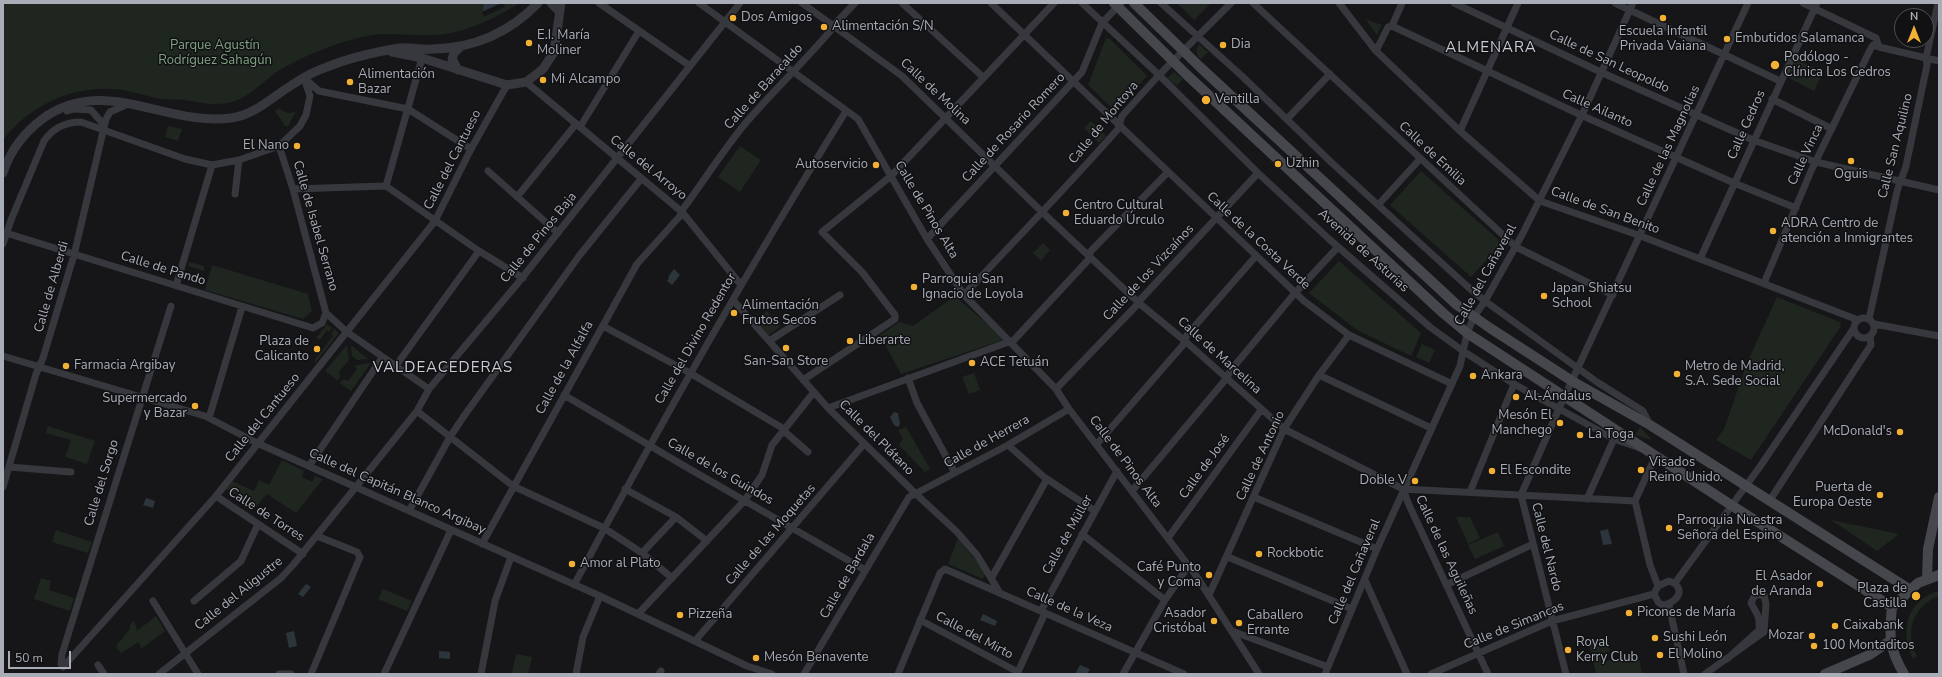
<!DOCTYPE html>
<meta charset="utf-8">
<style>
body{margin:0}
#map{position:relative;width:1942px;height:677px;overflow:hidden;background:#161618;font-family:"Nunito Sans",sans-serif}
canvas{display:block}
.frame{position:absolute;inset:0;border:4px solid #a8adb8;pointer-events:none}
.north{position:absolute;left:1894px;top:8px;width:40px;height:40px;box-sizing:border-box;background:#111113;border:1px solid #4d4f55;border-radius:50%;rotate:0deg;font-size:11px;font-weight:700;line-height:16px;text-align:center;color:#a8adb8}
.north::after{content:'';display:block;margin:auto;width:14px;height:18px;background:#f2b134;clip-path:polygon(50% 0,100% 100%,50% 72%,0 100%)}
.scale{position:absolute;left:8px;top:651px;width:63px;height:18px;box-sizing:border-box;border:2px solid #a8adb8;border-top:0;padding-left:5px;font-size:12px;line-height:14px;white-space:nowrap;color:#a8adb8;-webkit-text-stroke:3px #111113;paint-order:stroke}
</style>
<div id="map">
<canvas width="1942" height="677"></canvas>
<div class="frame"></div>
<div class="north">N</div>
<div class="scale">50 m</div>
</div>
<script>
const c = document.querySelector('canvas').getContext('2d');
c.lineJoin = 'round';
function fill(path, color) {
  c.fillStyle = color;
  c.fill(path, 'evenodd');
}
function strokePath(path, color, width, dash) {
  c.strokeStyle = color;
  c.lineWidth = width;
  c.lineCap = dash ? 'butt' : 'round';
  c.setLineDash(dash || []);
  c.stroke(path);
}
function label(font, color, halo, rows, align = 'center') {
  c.font = font + ' "Nunito Sans",sans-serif';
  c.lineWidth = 3;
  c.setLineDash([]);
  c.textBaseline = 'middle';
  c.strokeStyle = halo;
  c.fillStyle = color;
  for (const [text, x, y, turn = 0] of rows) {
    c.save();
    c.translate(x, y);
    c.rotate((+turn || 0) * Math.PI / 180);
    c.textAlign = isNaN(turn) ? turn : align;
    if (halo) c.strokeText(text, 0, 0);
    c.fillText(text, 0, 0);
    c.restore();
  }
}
const green = new Path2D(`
 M3,3H520C498,16 476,28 451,33C430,37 407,34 385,34C359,35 333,45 309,55C296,61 281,68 270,77C256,88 245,100 227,103C212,106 199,102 185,100C177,99 169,100 161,99C145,96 129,90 113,89C71,86 29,106 3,140Z
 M1177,3H1211L1194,20Z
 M1365,19L1382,25L1377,35Z
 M1106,38L1110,39L1147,76L1115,111L1088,85Z
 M1199,44L1208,52L1201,59C1196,55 1195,49 1199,44Z
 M1796,59L1823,72L1814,91L1787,77Z
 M1174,72L1183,79L1177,86L1167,78Z
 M279,108L287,113L296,112L288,126H285L275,111Z
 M1091,121L1106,136L1099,143L1084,128Z
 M168,126L182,129L178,141L165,137Z
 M740,146L761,160L740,192L718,177Z
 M1421,171L1502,243L1471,277L1390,205Z
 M1043,243L1050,250L1041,261L1033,253Z
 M1339,261L1421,333L1411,356L1357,330L1309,293Z
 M189,262L204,266V271L188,266Z
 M212,265L308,294L312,311L303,319L205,290Z
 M955,296L1003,338V340L901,374L880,335L900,322L913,326Z
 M1777,297L1840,322L1841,326L1751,460L1716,440L1724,429L1747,363Z
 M767,311L781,326L769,335L755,320Z
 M327,324L332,328L329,332L327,330L320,340L316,338Z
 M334,329L338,332V334L315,363V359L333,336L331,334Z
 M1422,344L1435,350L1429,363L1416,357Z
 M347,345L349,360L338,373L341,376L337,380L325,371Z
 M351,346H352L368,359L357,360L352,356Z
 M371,363L351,391L340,383L344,379L348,381L357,369L355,367L356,365Z
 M974,373L980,390L969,394L962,377Z
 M48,426L95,441L87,464L65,457L71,440L46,433Z
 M906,427L930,469L925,472L899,445L903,439L898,430Z
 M1640,427L1652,440L1635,435Z
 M282,460L304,471L302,477L312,482L315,476L323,479L296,513L267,494L254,509L235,497L236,495L226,489L232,481L254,491L259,480L269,485Z
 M1456,517H1470L1480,538L1468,544Z
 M1831,520L1899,534L1877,551Z
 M56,530L92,542L88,553L52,542Z
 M1498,532L1504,546L1475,559L1468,545Z
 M958,538L986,573L983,579L948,564Z
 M41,578L51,581L49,590L74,598L70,611L34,599Z
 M383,589L412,601L407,611L378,599Z
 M1939,591V596C1913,605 1904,633 1917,656L1913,659C1899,632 1907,599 1939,591Z
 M156,616L165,631L141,649L139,642L121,653L116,646L130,629V625L134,620L137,631Z
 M1608,640L1610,651L1601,654L1603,662L1638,654L1642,674H1596L1590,647L1591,645Z
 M516,654L532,657L528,674L512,673Z`);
const water = new Path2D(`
 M484,3H501L503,8L486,16L483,9Z
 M674,269L680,275L672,285L667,281L669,278L668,277Z
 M894,412L898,413L900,424L898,427L894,425L890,417Z
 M146,498L155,501L153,508L143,505Z
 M1608,529L1612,544L1603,545L1600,531Z
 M306,584L311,587L303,597L298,594Z
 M983,614L997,621L995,626L980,620Z
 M294,631L297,646L289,648L286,633Z
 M439,651L450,652V659L439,658Z
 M1080,665L1090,669L1087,674H1075Z`);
const pier = new Path2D(`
 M501,3H503L505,7L484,17L482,12Z`);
const minor = new Path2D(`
 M599,3L690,66
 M699,3L858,119L927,239L964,295L1056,389L1069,409L1195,574L1259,674
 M802,3L902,76L1041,211L1139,303L1185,341L1284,429L1403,489L1635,501
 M902,3L983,77
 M991,3L1304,301L1349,335L1452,384
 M1082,3L1159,75L1258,173L1329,239L1430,327L1463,351L1514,384L1614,439L1640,448
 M1161,3L1243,77L1332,163L1468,287L1485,301L1597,382L1643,411L1650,425
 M1253,3L1516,247L1613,295
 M1339,3L1376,51L1460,131L1540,201L1638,235L1858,320
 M1454,3L1605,74L1753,140L1816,162L1939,190
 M1615,3L1780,81
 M1803,3L1876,38L1879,47L1939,61
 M1392,26L1583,116L1734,183L1796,208
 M1376,51L1388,27L1392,26L1402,3
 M422,58L386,186L479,251L523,278
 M304,78L319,91L408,109L471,149
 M526,82L682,212L741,285
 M1772,99L1832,129
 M67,111L74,109L91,110L104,125
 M1287,119L1330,74
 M580,127L639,31
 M1460,131L1518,3
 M279,146L293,189L326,313
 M488,171L558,233
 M293,189L386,186
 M235,194L239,160
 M517,197L576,124
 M1378,205L1420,159
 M6,233L313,328L322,323L326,313
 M927,239L1082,72L1102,23L1121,3
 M3,244L11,220L44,141C53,128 65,122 81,122L185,159L212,165L239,160L279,146L300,126L306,115L310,96L304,78
 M1700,259L1817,3
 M1764,283L1811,171L1870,50L1873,45L1879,47
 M176,286L212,165
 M964,295C1016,239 1068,186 1118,129L1122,116L1159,75L1231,3
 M733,300L828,408L916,494L957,532L977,555L1000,593
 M171,306L62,654L61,664L63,667L216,496L435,221L471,149L507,85
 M326,313L347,332L429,389
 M1854 328a10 10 0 1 1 20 0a10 10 0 1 1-20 0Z
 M1869,319L1896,196C1898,185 1903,176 1906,166L1927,65L1926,58L1938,3
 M1874,324L1939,336
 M603,326L690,373L784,429L785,432L808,452
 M769,341L840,295
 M3,356L205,416L257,443L600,596L747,666L772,674
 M395,367L479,251
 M1319,375L1431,428
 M908,378L917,403L955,473
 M803,380L895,319V315L862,272L822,232L891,176L1054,3
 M1056,389L1135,307L1141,299L1258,173
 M564,395L681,464L865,570
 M828,408L1014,340L1090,258V252L1168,172
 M417,411L513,486L604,528L642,553L672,578
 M209,418L242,307
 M1097,444L1183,345L1187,335L1256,256
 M1008,445L1044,477L1095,511
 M1655,457L1635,501L1650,565L1658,586
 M309,466L382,358
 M9,467L71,472
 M3,487L36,374L43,358L74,255L106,119L110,112L128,104
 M625,489L676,517L707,541
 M1403,489L1409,505L1488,674
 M1132,491L1226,379L1231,370L1295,293L1338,247
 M1470,492L1514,384
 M216,496L303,554
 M1254,497L1377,549
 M1587,499L1614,439
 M1770,500L1867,351L1871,345L1870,336
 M409,511L450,437L464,416L579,256L641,179
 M1082,534L1165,600
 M1168,538L1261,410
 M482,544L637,264L680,216L683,209C703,182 722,152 744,125C772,92 804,62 832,29L833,26L855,3
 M642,553L676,517
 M1228,557L1352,609
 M992,577L1047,479
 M1365,580L1407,674
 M1669,581C1688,587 1677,604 1662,605L1658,602L1654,594L1658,586Z
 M1675,583L1759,468L1854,328
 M574,585C660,424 750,266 846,111
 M1446,585L1533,544
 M1209,595L1284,429L1319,375L1349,335
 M153,601L198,674
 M194,601L241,561L258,524
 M1669,605L1684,674
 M1041,611L1117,471
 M638,614L745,500L762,475L772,445L814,392
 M920,620L1018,672
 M1232,631L1328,667
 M695,641L864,444
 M98,665L104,674
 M159,674L281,578L293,565L417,411L429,389L518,283L740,3
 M279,674H291
 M311,674L360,557L357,552L317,536
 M384,674L451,530
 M481,674L495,601L511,557
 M576,674L583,637L600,596
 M659,674L661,671
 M804,674L909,497L1008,445L1069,409
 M898,674L940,573L945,569L1184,674
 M1017,674L1045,613
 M1123,674L1165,600L1189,565
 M1325,674L1377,549L1460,366L1467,333L1474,317L1485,301L1522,235L1582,115L1633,3
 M1431,674L1552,621L1654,594
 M1566,674L1521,495L1561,404L1748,3
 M1705,674L1764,632L1766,604L1764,595H1755L1751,603C1757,615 1760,615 1759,630L1727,659`);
const tertiary = new Path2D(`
 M551,3L560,12
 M392,52L422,58L507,85L526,82L543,69L554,52L561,3
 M458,70L452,59L454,53L460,47
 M3,173C10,151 23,134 41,120C103,73 165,127 231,118C255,115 272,97 292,85C302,78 315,71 327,67C349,58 375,52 400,48C410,47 422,50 433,49C474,48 509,33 538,3`);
const secondary = new Path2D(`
 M1114,3L1187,75L1443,313L1467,333L1731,505L1892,607
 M1134,3L1200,67L1457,305L1490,328L1572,381L1650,425L1909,589
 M1927,578L1928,549L1939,497
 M1825,674L1869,655L1890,641
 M1904,674C1889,649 1889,636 1892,607L1918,583L1939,575`);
const markers = [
 [733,18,4,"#f2b134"],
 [1663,18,4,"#f2b134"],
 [824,27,4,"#f2b134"],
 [1727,39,4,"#f2b134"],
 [529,43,4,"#f2b134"],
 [1223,45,4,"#f2b134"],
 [1775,65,5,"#f2b134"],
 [543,80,4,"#f2b134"],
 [350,82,4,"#f2b134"],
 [1206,100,5,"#f2b134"],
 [297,146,4,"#f2b134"],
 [1851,161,4,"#f2b134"],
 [1278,164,4,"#f2b134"],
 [876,165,4,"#f2b134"],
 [1066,213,4,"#f2b134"],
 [1773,231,4,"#f2b134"],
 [914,287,4,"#f2b134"],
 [1544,296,4,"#f2b134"],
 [734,313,4,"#f2b134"],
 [850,341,4,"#f2b134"],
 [786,348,4,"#f2b134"],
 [317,349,4,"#f2b134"],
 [972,363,4,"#f2b134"],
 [66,366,4,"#f2b134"],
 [1677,374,4,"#f2b134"],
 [1473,376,4,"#f2b134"],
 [1516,397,4,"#f2b134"],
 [195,406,4,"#f2b134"],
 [1560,423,4,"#f2b134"],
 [1900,432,4,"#f2b134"],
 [1580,435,4,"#f2b134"],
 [1641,470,4,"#f2b134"],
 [1492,471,4,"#f2b134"],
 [1415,481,4,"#f2b134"],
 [1880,495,4,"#f2b134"],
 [1669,528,4,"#f2b134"],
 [1259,554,4,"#f2b134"],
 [572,564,4,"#f2b134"],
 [1209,575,4,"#f2b134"],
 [1820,584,4,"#f2b134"],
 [1916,596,5,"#f2b134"],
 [1629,613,4,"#f2b134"],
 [680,615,4,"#f2b134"],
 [1214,621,4,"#f2b134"],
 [1239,623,4,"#f2b134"],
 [1835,626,4,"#f2b134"],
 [1812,636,4,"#f2b134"],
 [1655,638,4,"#f2b134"],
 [1814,646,4,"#f2b134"],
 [1568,650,4,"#f2b134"],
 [1660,655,4,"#f2b134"],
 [756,658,4,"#f2b134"]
];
const poiNames = [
 ["Dos Amigos",741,18],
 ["Alimentación S/N",832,27],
 ["Escuela Infantil",1663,32,"center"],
 ["Privada Vaiana",1663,47,"center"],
 ["E.I. María",537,36],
 ["Moliner",537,51],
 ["Embutidos Salamanca",1735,39],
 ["Dia",1231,45],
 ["Podólogo -",1784,58],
 ["Clínica Los Cedros",1784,73],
 ["Alimentación",358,75],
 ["Bazar",358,90],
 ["Mi Alcampo",551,80],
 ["Ventilla",1215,100],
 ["El Nano",289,146,"right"],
 ["Uzhin",1286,164],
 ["Autoservicio",868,165,"right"],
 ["Oguis",1851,175,"center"],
 ["Centro Cultural",1074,206],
 ["Eduardo Úrculo",1074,221],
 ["ADRA Centro de",1781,224],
 ["atención a Inmigrantes",1781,239],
 ["Parroquia San",922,280],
 ["Ignacio de Loyola",922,295],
 ["Japan Shiatsu",1552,289],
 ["School",1552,304],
 ["Alimentación",742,306],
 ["Frutos Secos",742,321],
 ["Liberarte",858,341],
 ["Plaza de",309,342,"right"],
 ["Calicanto",309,357,"right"],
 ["San-San Store",786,362,"center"],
 ["ACE Tetuán",980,363],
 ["Farmacia Argibay",74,366],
 ["Metro de Madrid,",1685,367],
 ["S.A. Sede Social",1685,382],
 ["Ankara",1481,376],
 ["Al-Ándalus",1524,397],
 ["Supermercado",187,399,"right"],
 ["y Bazar",187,414,"right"],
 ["Mesón El",1552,416,"right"],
 ["Manchego",1552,431,"right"],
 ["McDonald's",1892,432,"right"],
 ["La Toga",1588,435],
 ["Visados",1649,463],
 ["Reino Unido.",1649,478],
 ["El Escondite",1500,471],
 ["Doble V",1407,481,"right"],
 ["Puerta de",1872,488,"right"],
 ["Europa Oeste",1872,503,"right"],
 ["Parroquia Nuestra",1677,521],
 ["Señora del Espino",1677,536],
 ["Rockbotic",1267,554],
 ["Amor al Plato",580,564],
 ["Café Punto",1201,568,"right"],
 ["y Coma",1201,583,"right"],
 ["El Asador",1812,577,"right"],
 ["de Aranda",1812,592,"right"],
 ["Plaza de",1907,589,"right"],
 ["Castilla",1907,604,"right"],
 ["Picones de María",1637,613],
 ["Asador",1206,614,"right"],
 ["Cristóbal",1206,629,"right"],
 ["Pizzeña",688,615],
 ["Caballero",1247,616],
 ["Errante",1247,631],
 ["Caixabank",1843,626],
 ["Mozar",1804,636,"right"],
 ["Sushi León",1663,638],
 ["Royal",1576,643],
 ["Kerry Club",1576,658],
 ["100 Montaditos",1822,646],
 ["El Molino",1668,655],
 ["Mesón Benavente",764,658]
];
const parkNames = [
 ["Parque Agustín",215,46],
 ["Rodríguez Sahagún",215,61]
];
const streetNames = [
 ["Calle de San Leopoldo",1609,62,25],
 ["Calle de Baracaldo",764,87,-48],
 ["Calle de Molina",935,92,43],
 ["Calle Ailanto",1597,109,24],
 ["Calle de Montoya",1104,123,-51],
 ["Calle Cedros",1747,125,-66],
 ["Calle de Rosario Romero",1014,128,-47],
 ["Calle de las Magnolias",1669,146,-65],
 ["Calle San Aquilino",1896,146,-76],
 ["Calle de Emilia",1432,154,43],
 ["Calle Vinca",1806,155,-65],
 ["Calle del Cantueso",453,160,-63],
 ["Calle del Arroyo",648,168,39],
 ["Calle de Pinos Alta",926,210,59],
 ["Calle de San Benito",1605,211,20],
 ["Calle de Isabel Serrano",315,226,74],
 ["Calle de Pinos Baja",539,238,-51],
 ["Calle de la Costa Verde",1258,241,43],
 ["Avenida de Asturias",1363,251,42],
 ["Calle de Pando",163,269,17],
 ["Calle de los Vizcaínos",1149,273,-47],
 ["Calle del Cañaveral",1486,275,-61],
 ["Calle de Alberdi",52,287,-74],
 ["Calle del Divino Redentor",696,339,-60],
 ["Calle de Marcelina",1219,356,42],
 ["Calle de la Alfalfa",565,368,-61],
 ["Calle del Cantueso",263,418,-51],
 ["Calle del Plátano",876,438,45],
 ["Calle de Herrera",987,442,-29],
 ["Calle de Antonio",1261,456,-65],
 ["Calle de Pinos Alta",1125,462,53],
 ["Calle de José",1205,467,-54],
 ["Calle de los Guindos",720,472,30],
 ["Calle del Sorgo",102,483,-73],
 ["Calle del Capitán Blanco Argibay",397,492,24],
 ["Calle de Torres",266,515,33],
 ["Calle de las Moquetas",771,535,-49],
 ["Calle de Müller",1068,535,-61],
 ["Calle del Nardo",1546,547,76],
 ["Calle de las Aguileñas",1446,555,65],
 ["Calle del Cañaveral",1355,572,-67],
 ["Calle de Bardala",848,576,-60],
 ["Calle del Aligustre",239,594,-39],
 ["Calle de la Veza",1069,610,24],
 ["Calle de Simancas",1514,626,-22],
 ["Calle del Mirto",974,636,28]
];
const quarterNames = [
 ["ALMENARA",1491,48],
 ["VALDEACEDERAS",443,368]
];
fill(green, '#1e261f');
fill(water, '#2c353c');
fill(pier, '#161618');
strokePath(minor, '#37383d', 7);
strokePath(tertiary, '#37383d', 9);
strokePath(secondary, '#45474d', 10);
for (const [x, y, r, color] of markers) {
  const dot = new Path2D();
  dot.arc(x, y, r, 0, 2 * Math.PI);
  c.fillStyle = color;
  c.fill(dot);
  strokePath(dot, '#111113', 1.5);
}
label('13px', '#a8adb8', '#111113', poiNames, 'left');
label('13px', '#7fa381', '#111113', parkNames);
label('13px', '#a8adb8', '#111113', streetNames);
c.letterSpacing = '1px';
label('15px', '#c9ccd4', '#111113', quarterNames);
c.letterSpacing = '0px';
</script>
